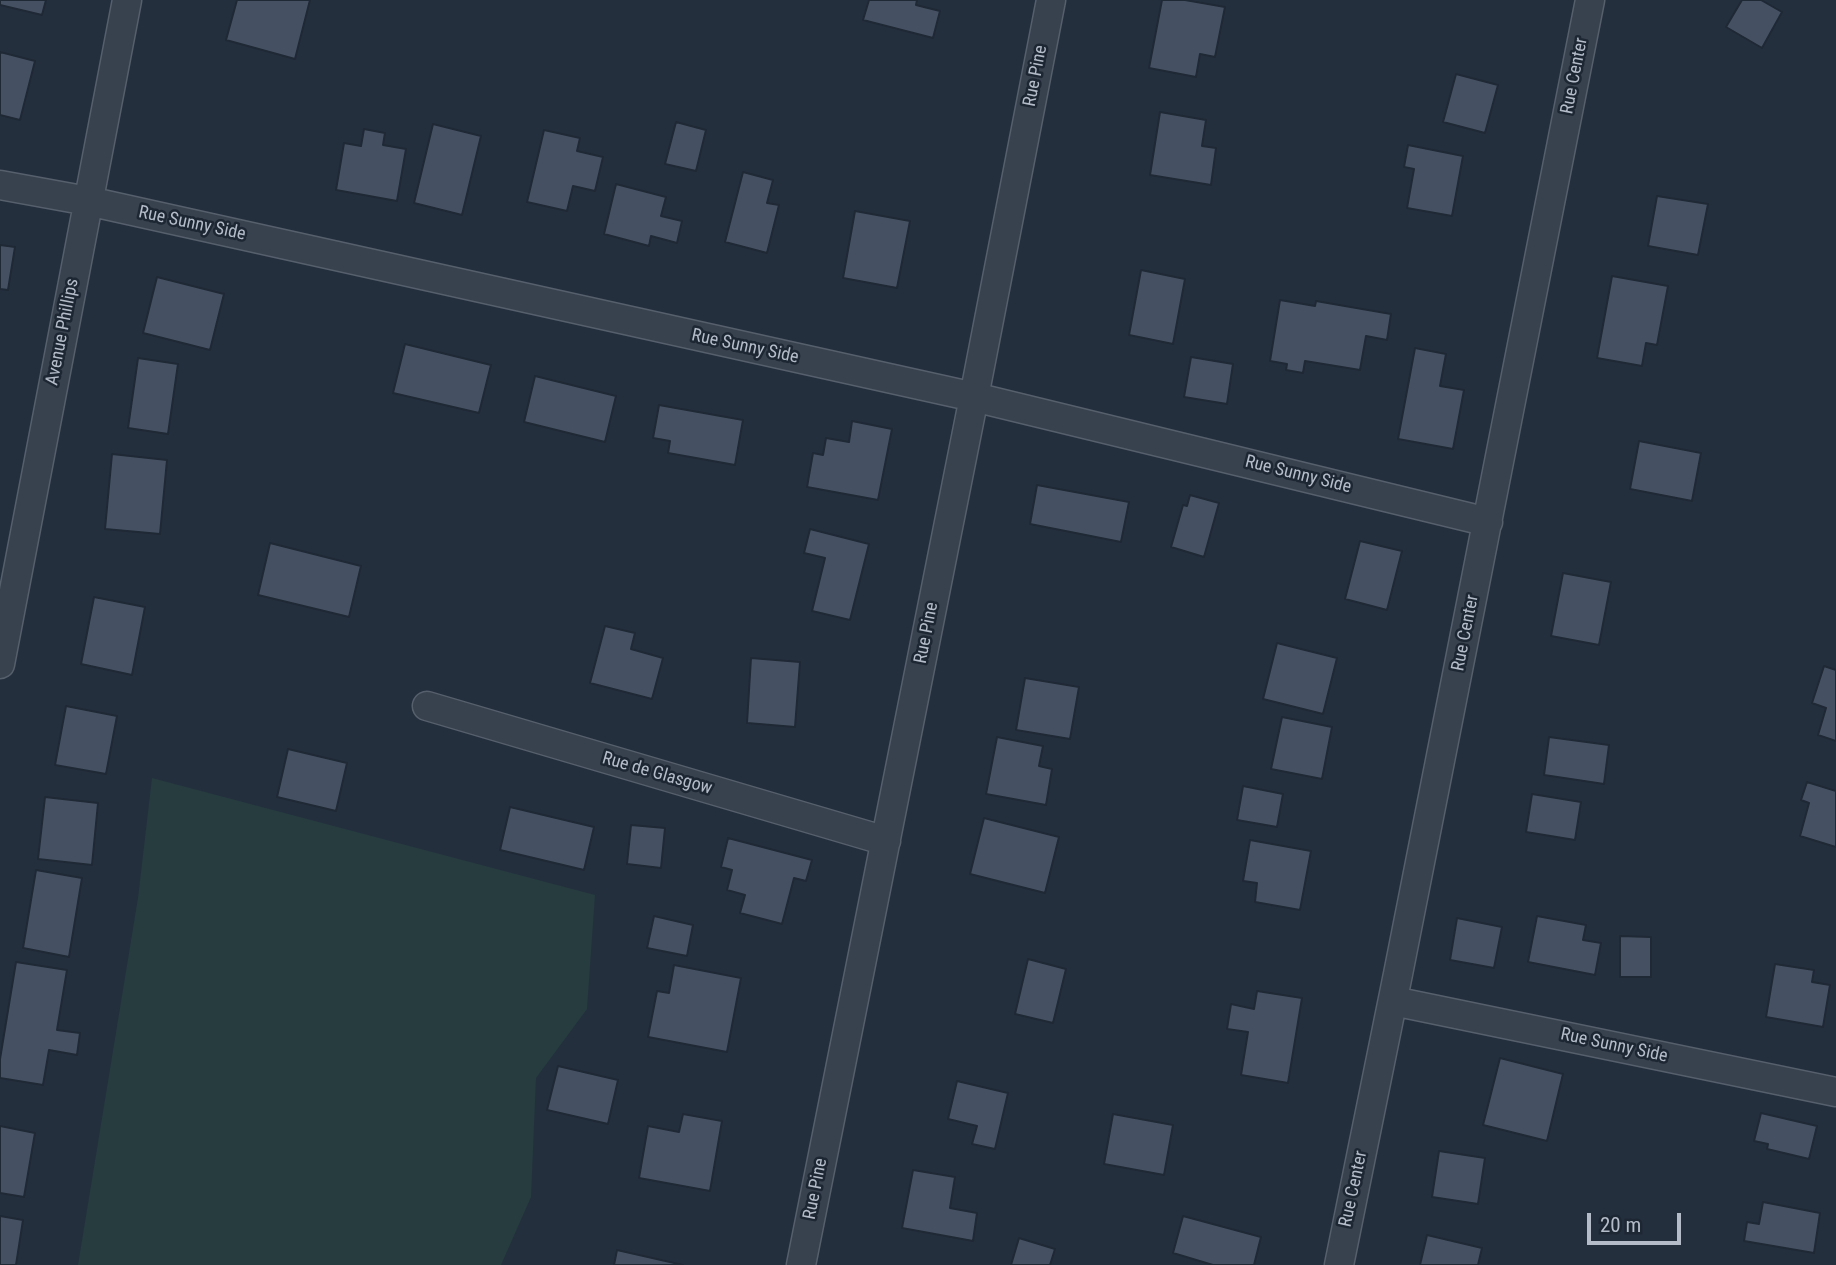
<!DOCTYPE html>
<style>
body{margin:0}
#map{position:relative;width:1836px;height:1265px;overflow:hidden;background:#242f3e;font-family:"Roboto Condensed",sans-serif}
canvas{display:block}
.scale{position:absolute;left:1587px;top:1213px;width:94px;height:32px;box-sizing:border-box;border:4px solid #b4bcc9;border-top:0;padding-left:9px;font-size:21px;line-height:24px;white-space:nowrap;color:#b4bcc9;-webkit-text-stroke:5px #1d2633;paint-order:stroke}
</style>
<div id="map">
<canvas width="1836" height="1265"></canvas>
<div class="scale">20 m</div>
</div>
<script>
const c = document.querySelector('canvas').getContext('2d');
c.lineJoin = 'round';
function fill(path, color) {
  c.fillStyle = color;
  c.fill(path, 'evenodd');
}
function strokePath(path, color, width, dash) {
  c.strokeStyle = color;
  c.lineWidth = width;
  c.lineCap = dash ? 'butt' : 'round';
  c.setLineDash(dash || []);
  c.stroke(path);
}
function label(font, color, halo, rows, align = 'center') {
  c.font = font + ' "Roboto Condensed",sans-serif';
  c.lineWidth = 5;
  c.setLineDash([]);
  c.textBaseline = 'middle';
  c.strokeStyle = halo;
  c.fillStyle = color;
  for (const [text, x, y, turn = 0] of rows) {
    c.save();
    c.translate(x, y);
    c.rotate((+turn || 0) * Math.PI / 180);
    c.textAlign = isNaN(turn) ? turn : align;
    if (halo) c.strokeText(text, 0, 0);
    c.fillText(text, 0, 0);
    c.restore();
  }
}
const green = new Path2D(`
 M152,778L595,895L587,1009L536,1078L531,1197L501,1265H78L138,898Z`);
const building = new Path2D(`
 M0,0H46L42,15L0,5Z
 M237,0H310L295,59L226,40Z
 M869,0H917L916,5L940,11L933,38L863,20Z
 M1162,0H1185L1225,7L1215,57L1200,54L1196,77L1149,68Z
 M1742,0H1761L1782,12L1762,48L1726,27Z
 M0,52L35,61L20,120L0,115Z
 M1456,74L1498,85L1485,133L1443,122Z
 M1160,112L1206,120L1202,146L1216,148L1211,185L1150,175Z
 M676,122L706,130L696,171L665,164Z
 M433,124L481,136L462,215L414,203Z
 M364,129L385,133L383,145L406,149L397,201L336,190L344,143L361,146Z
 M544,130L580,138L577,151L603,157L595,191L573,186L567,211L527,202Z
 M1408,145L1463,156L1452,216L1407,208L1414,169L1404,167Z
 M743,172L773,180L767,203L779,205L767,253L725,242Z
 M616,184L666,197L661,216L682,221L677,243L651,236L649,246L604,234Z
 M1657,196L1708,204L1698,255L1648,246Z
 M855,211L910,221L897,288L843,278Z
 M0,245L15,247L8,290L0,289Z
 M1141,270L1185,279L1173,344L1129,335Z
 M1612,276L1668,286L1657,345L1646,343L1642,366L1597,358Z
 M157,277L224,294L210,350L143,333Z
 M1280,300L1315,306L1316,301L1391,314L1387,340L1366,336L1360,370L1305,361L1303,373L1286,370L1287,364L1270,361Z
 M405,344L491,365L479,413L393,393Z
 M1415,348L1446,354L1440,386L1464,390L1453,449L1398,439Z
 M1191,357L1233,364L1227,404L1184,397Z
 M138,358L178,364L168,434L128,428Z
 M535,376L616,396L605,442L524,422Z
 M659,405L743,420L735,465L668,453L670,441L653,438Z
 M852,421L892,429L878,500L807,487L813,453L823,455L826,438L849,442Z
 M1639,441L1701,453L1692,501L1630,489Z
 M112,454L167,460L160,534L105,529Z
 M1037,485L1129,502L1121,542L1030,524Z
 M1190,495L1219,503L1204,557L1171,547L1183,505L1187,506Z
 M810,529L869,544L850,620L812,611L825,558L804,553Z
 M1360,541L1402,551L1387,610L1345,599Z
 M270,543L361,566L349,617L258,595Z
 M1563,573L1611,582L1599,645L1551,636Z
 M94,597L145,607L132,675L81,664Z
 M605,626L635,633L631,649L663,658L652,699L590,683Z
 M1277,643L1337,658L1323,714L1263,699Z
 M751,658L800,662L795,727L747,723Z
 M1824,666L1836,670V741L1818,735L1826,708L1812,703Z
 M1025,678L1079,687L1070,739L1016,730Z
 M66,706L117,716L106,774L55,765Z
 M1282,717L1332,727L1322,779L1271,769Z
 M997,737L1043,746L1039,766L1052,769L1046,805L986,794Z
 M1549,737L1609,745L1604,784L1544,775Z
 M288,749L347,763L336,811L277,797Z
 M1807,782L1836,791V847L1800,836L1809,803L1801,800Z
 M1243,786L1283,794L1277,827L1237,820Z
 M1532,794L1581,802L1575,840L1526,832Z
 M45,797L98,803L92,865L38,859Z
 M510,807L594,827L584,870L500,850Z
 M984,818L1059,837L1045,893L970,874Z
 M631,825L665,828L661,868L627,864Z
 M728,838L812,860L806,881L794,878L782,924L740,913L745,895L727,890L732,870L721,867Z
 M1250,840L1311,851L1300,910L1255,902L1257,883L1243,881Z
 M36,870L82,878L69,957L23,948Z
 M654,916L693,925L687,956L647,948Z
 M1537,916L1586,925L1583,940L1601,943L1595,975L1528,962Z
 M1457,918L1502,927L1494,968L1450,960Z
 M1620,936L1651,937V977H1620Z
 M1028,959L1066,969L1053,1023L1015,1014Z
 M16,962L67,970L57,1030L80,1033L77,1055L49,1050L43,1085L0,1078V1059Z
 M1775,964L1814,970L1812,982L1830,985L1823,1027L1766,1017Z
 M674,965L741,978L727,1052L648,1037L657,991L669,993Z
 M1257,991L1302,998L1288,1083L1241,1075L1248,1032L1227,1029L1231,1004L1254,1009Z
 M1500,1058L1563,1074L1547,1141L1483,1125Z
 M558,1066L618,1080L608,1124L547,1110Z
 M957,1081L1008,1093L995,1149L972,1144L977,1126L948,1119Z
 M1761,1113L1817,1126L1809,1159L1767,1149L1768,1144L1754,1141Z
 M683,1114L722,1121L710,1191L639,1178L648,1126L679,1132Z
 M1113,1114L1173,1125L1164,1175L1104,1164Z
 M0,1126L35,1133L24,1197L0,1193Z
 M1439,1151L1485,1158L1478,1204L1432,1197Z
 M913,1170L955,1177L950,1208L977,1213L973,1241L902,1228Z
 M1763,1202L1820,1213L1814,1253L1744,1241L1747,1222L1759,1224Z
 M0,1216L23,1220L16,1265H0Z
 M1183,1216L1261,1237L1254,1265H1213L1173,1253Z
 M1427,1235L1482,1248L1478,1265H1420Z
 M1019,1238L1055,1249L1050,1265H1011Z
 M617,1250L683,1265H614Z`);
const minor = new Path2D(`
 M0,185L88,201L974,397L1488,522
 M0,664L127,0
 M427,706L886,841
 M1393,1001L1836,1092
 M801,1265L974,397L1051,0
 M1339,1265L1398,974L1590,0`);
const streetNames = [
 ["Rue Pine",1036,76,-79],
 ["Rue Center",1575,76,-79],
 ["Rue Sunny Side",192,224,12],
 ["Avenue Phillips",63,332,-79],
 ["Rue Sunny Side",745,347,12],
 ["Rue Sunny Side",1298,475,14],
 ["Rue Pine",927,633,-79],
 ["Rue Center",1466,633,-79],
 ["Rue de Glasgow",657,774,16],
 ["Rue Sunny Side",1614,1046,12],
 ["Rue Pine",816,1189,-79],
 ["Rue Center",1354,1189,-78]
];
fill(green, '#263c3f');
fill(building, '#455162');
strokePath(building, '#1f2835', 2);
strokePath(minor, '#565f6c', 31);
strokePath(minor, '#38414e', 28);
label('18px', '#b4bcc9', '#1d2633', streetNames);
</script>
